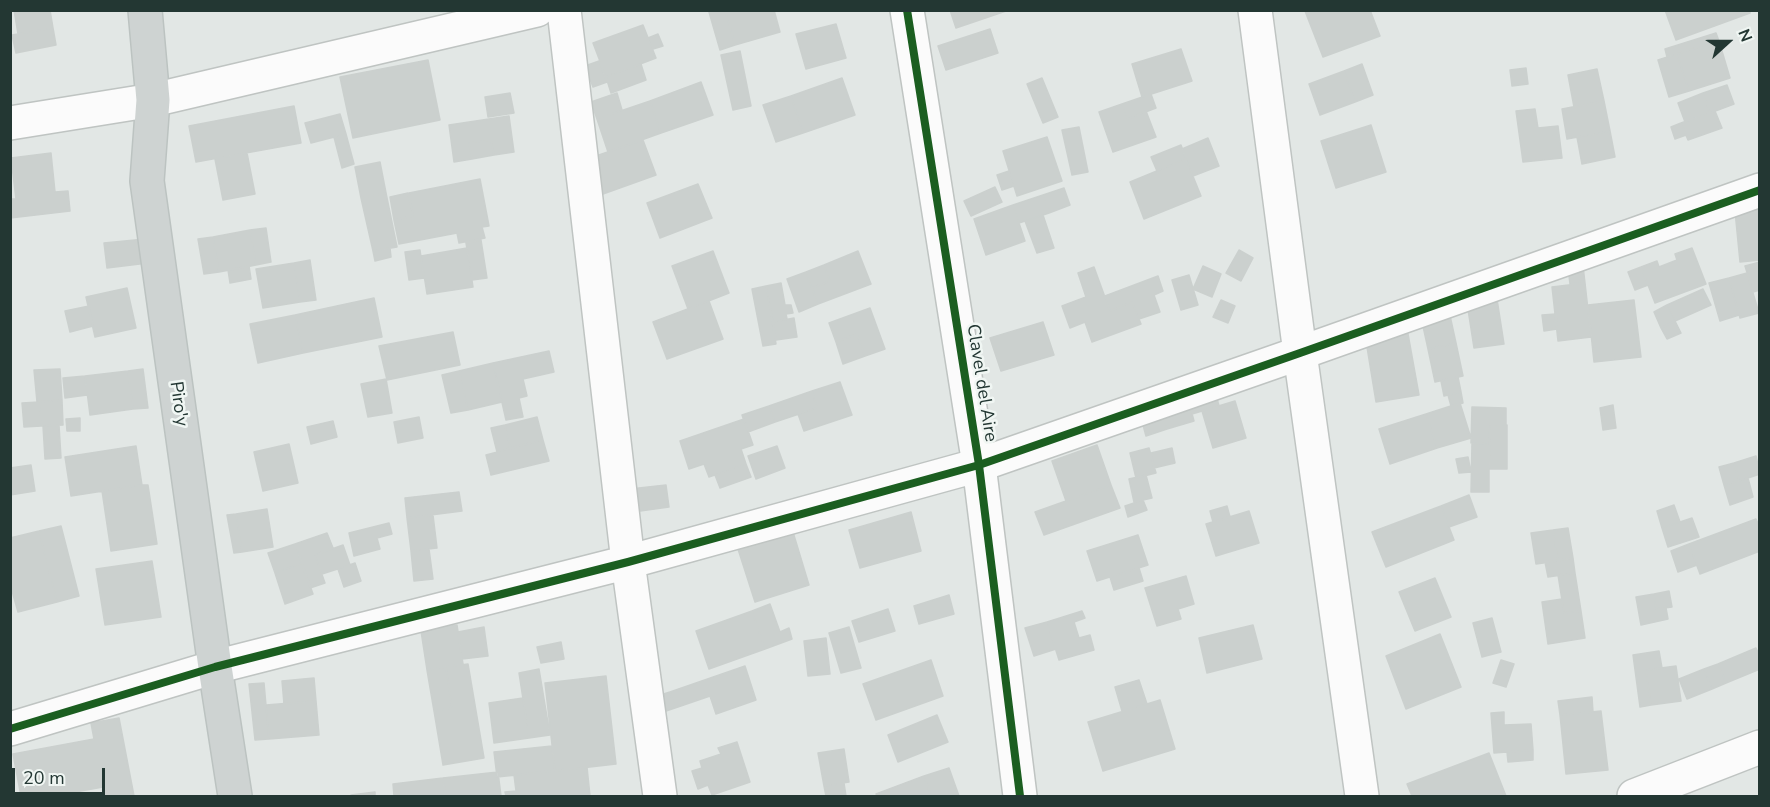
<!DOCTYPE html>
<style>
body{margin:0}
#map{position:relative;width:1770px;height:807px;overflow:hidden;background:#e2e7e5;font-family:"Nunito Sans",sans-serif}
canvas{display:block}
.frame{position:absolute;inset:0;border:12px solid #233733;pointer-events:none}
.north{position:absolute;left:1698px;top:12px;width:60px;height:60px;-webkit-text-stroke:4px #f0f6f3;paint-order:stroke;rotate:69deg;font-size:16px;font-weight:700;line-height:24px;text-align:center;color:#233733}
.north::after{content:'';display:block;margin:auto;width:21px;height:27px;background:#233733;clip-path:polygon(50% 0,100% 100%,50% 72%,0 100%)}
.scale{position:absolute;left:12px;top:768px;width:93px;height:27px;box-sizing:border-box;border:3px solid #233733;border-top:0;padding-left:8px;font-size:18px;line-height:21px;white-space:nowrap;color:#233733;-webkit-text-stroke:4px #f0f6f3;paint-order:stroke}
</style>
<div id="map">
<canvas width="1770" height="807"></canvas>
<div class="frame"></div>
<div class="north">N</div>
<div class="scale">20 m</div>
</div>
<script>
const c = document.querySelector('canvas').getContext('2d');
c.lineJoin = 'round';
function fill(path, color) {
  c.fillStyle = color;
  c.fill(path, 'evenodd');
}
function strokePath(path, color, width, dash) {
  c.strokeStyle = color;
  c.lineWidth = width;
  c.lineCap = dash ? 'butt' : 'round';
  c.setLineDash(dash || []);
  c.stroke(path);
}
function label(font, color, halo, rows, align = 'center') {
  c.font = font + ' "Nunito Sans",sans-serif';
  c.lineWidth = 5;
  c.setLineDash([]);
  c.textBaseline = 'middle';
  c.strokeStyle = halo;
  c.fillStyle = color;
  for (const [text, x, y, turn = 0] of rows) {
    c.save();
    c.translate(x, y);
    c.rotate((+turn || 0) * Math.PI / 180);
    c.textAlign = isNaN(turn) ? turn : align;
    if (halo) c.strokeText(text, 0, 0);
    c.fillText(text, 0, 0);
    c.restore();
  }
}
const building = new Path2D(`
 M14,10H50L53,28L18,34Z
 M715,10H725L735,45L720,50L709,12Z
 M725,10H774L780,32L735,45Z
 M950,10H1006V11L956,28Z
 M1307,10H1370L1380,36L1323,57L1305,11Z
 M1665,10H1750V13L1676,40Z
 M836,24L846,58L806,69L796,34Z
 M643,25L656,58L606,77L593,43Z
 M53,28L56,45L16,53L12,35Z
 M990,29L998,53L946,70L938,46Z
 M1716,33L1719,41L1667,57L1665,49Z
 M658,34L663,46L653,49L648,38Z
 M1719,41L1730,78L1689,91L1677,54Z
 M1181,49L1192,81L1142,97L1132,64Z
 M740,51L751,106L733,110L721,55Z
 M1677,54L1689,91L1669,97L1658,60Z
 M428,60L440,120L353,138L340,77Z
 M599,61L607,82L593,87L585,66Z
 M641,64L646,80L611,93L606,77Z
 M1362,64L1373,95L1355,102L1344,71Z
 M1526,68L1528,84L1512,86L1510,70Z
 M1597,69L1604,101L1574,107L1568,75Z
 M1344,71L1355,102L1320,115L1309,84Z
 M842,78L855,115L803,133L791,96Z
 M1042,78L1058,117L1043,123L1027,84Z
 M701,82L713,115L661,133L650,101Z
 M1727,85L1734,104L1710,113L1703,93Z
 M510,93L514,113L488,117L485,97Z
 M617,93L622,110L597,119L591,102Z
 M1703,93L1710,113L1685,122L1678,103Z
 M1151,94L1156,108L1127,119L1122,104Z
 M791,96L803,133L776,142L763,105Z
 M650,101L661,133L608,152L597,119Z
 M1604,101L1610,131L1567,139L1562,109Z
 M1122,104L1127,119L1146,111L1156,137L1113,152L1099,112Z
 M294,106L301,143L196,162L189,126Z
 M1535,109L1538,128L1558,126L1562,158L1523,162L1516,111Z
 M1715,111L1722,128L1688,140L1681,123Z
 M340,114L346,134L311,143L305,123Z
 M509,116L514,152L494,155L491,140L469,143L472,159L454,162L449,125Z
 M1681,123L1686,135L1675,139L1671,127Z
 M1371,125L1386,172L1336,188L1321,141Z
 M1079,127L1088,172L1072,175L1062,130Z
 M1610,131L1615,157L1582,164L1577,137Z
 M346,134L354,164L342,168L334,137Z
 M1047,137L1062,181L1017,196L1003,151Z
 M1208,138L1219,166L1193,176L1182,149Z
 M491,140L494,155L472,159L469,143Z
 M643,140L656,175L603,194L590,158Z
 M1181,145L1186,159L1157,171L1151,157Z
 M51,153L55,192L68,191L70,211L10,218V199H16L11,158Z
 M247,153L255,194L223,200L215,159Z
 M1186,159L1201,196L1144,219L1130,182Z
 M380,162L386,193L361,198L355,167Z
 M1009,171L1014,186L1002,190L997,175Z
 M480,179L489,226L482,227L485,238L459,243L457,233L399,244L394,220L413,216L409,193Z
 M698,184L712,218L660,238L647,203Z
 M995,187L1002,202L971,216L964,201Z
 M1064,188L1070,205L1049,213L1043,195Z
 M386,193L397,247L373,251L361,198Z
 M408,193L413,216L394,220L390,197Z
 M1043,195L1049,213L1019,223L1013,205Z
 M1013,205L1025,241L986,255L974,219Z
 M1760,209V260L1740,262L1735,211Z
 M1043,215L1054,248L1037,253L1025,221Z
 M266,228L271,262L256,265L250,230Z
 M250,230L256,265L219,272L213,237Z
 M213,237L219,272L204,274L198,239Z
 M145,239L148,263L107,268L104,243Z
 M481,240L487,278L472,280L466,243Z
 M390,248L391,257L375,261L373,251Z
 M467,248L473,287L427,294L421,256Z
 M1692,248L1706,284L1655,303L1641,267L1657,261L1659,267L1677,260L1675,254Z
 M420,250L424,278L409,280L405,252Z
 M1239,250L1253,258L1241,281L1226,273Z
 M713,251L729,293L688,309L672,266Z
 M858,251L871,284L818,304L812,288L830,281L824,265Z
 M310,260L316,300L300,302L294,263Z
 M1760,262V290L1753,292L1745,266Z
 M294,263L300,302L263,308L256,269Z
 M824,265L830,281L812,288L806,272Z
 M249,266L251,279L230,283L228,270Z
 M1203,266L1221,274L1212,297L1193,289Z
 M1583,266L1585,283L1570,284L1568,268Z
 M1094,267L1110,311L1132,302L1141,324L1092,342L1085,322L1070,328L1062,306L1086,297L1078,273Z
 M1641,267L1648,285L1635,290L1628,272Z
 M806,272L818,304L799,312L787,279Z
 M1747,273L1759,313L1740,318L1729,278Z
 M1189,275L1198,305L1181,310L1172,280Z
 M1158,276L1163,291L1154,295L1160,312L1139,319L1132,302L1110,311L1105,296Z
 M1729,278L1739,315L1720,321L1709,283Z
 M781,283L785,305H791L793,313L786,314L787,319L773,322L766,286Z
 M1585,283L1591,337L1558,341L1552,287Z
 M766,286L776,344L763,346L752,289Z
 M127,288L136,328L95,337L86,297Z
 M1703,289L1711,305L1675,321L1667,305Z
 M374,298L382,337L303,353L295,315Z
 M1497,299L1504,344L1474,348L1467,303Z
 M1221,300L1235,306L1228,323L1213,317Z
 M1634,300L1641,357L1594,362L1588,305Z
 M709,301L723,339L667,359L653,322Z
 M1667,305L1675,321L1661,328L1654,312Z
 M89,306L93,326L70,332L65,311Z
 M870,308L885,349L865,356L857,334L836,342L829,323Z
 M1449,311L1456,343L1428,349L1421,317Z
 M1556,314L1557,329L1544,331L1542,315Z
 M295,315L303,353L258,363L250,324Z
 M794,318L797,337L776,340L773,322Z
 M1675,321L1681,333L1667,339L1661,328Z
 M1043,322L1054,355L1001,371L990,338Z
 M453,332L460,365L387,380L379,346Z
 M857,334L865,356L843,364L836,342Z
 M1408,334L1419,395L1376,402L1366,341Z
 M1456,343L1463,376L1435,382L1428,349Z
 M549,351L554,372L523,379L527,396L519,398L523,417L506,420L493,363Z
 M493,363L502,402L468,410L459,371Z
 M60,369L62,400L37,402L34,370Z
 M143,369L148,408L133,409L128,371Z
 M128,371L133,409L90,415L85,376Z
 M459,371L468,410L451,413L442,375Z
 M85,376L87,395L65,398L63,378Z
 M1458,377L1461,392L1444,396L1441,381Z
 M386,379L392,413L368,417L361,384Z
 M840,382L852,415L804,431L798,414L817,408L812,391Z
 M812,391L817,408L775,422L769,406Z
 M1215,391L1219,406L1192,414L1188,399Z
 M1461,392L1463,403L1451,406L1448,395Z
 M1188,399L1194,421L1167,429L1160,408Z
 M62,400L63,425L41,426L39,402Z
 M1235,401L1246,438L1213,448L1202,411Z
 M39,402L41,426L24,427L22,403Z
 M1460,403L1471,438L1437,448L1426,414Z
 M1613,405L1616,428L1603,430L1600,408Z
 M769,406L775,422L748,432L742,415Z
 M1472,407L1506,408V424H1490L1489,444L1471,443Z
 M1160,408L1167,429L1146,436L1140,414Z
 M1426,414L1437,448L1390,464L1379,429Z
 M419,417L423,438L398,443L394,422Z
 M537,417L543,440L510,448L505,425Z
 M80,418V431H67L66,419Z
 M744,419L753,445L741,449L746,464L709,477L704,464L689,469L680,441Z
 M333,421L337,437L311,444L307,427Z
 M1490,424L1507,425V469H1489Z
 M59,425L61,458L45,459L43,426Z
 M505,425L510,448L497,452L491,428Z
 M543,440L549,461L491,475L486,455Z
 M1472,443L1489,444V492H1471Z
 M289,444L298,483L263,491L254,452Z
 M1097,445L1111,485L1066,501L1052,461Z
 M136,446L142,485L71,496L65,457Z
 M777,446L785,468L756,479L748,456Z
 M1149,448L1156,473L1136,478L1130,453Z
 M1172,448L1175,463L1154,468L1151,453Z
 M1756,456L1760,474L1739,481L1734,463Z
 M1468,457L1471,472L1459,473L1456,459Z
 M1734,463L1739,481L1724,485L1719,467Z
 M746,464L751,477L720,488L715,475Z
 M31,465L35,491L10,495V468Z
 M1146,475L1152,498L1134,502L1129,479Z
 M1748,478L1753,497L1730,505L1724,485Z
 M142,485H148L157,544L111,551L102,491Z
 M666,485L669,507L633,512L630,489Z
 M1111,485L1120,508L1044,535L1035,512Z
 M459,492L462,511L407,518L405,498Z
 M1469,495L1477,517L1449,527L1441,506Z
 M1143,500L1147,510L1128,517L1125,506Z
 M1674,505L1680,522L1662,528L1657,511Z
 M1227,506L1230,517L1213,522L1210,511Z
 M1441,506L1454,540L1386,567L1372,532Z
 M267,509L273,547L242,552L236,514Z
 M1249,511L1259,543L1216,556L1206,524Z
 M911,512L921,551L860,568L849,530Z
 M236,514L242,552L234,553L227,515Z
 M433,515L437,548L411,551L407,518Z
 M1692,518L1699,537L1668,547L1662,528Z
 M1756,519L1760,528V551L1700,574L1689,544Z
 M389,523L392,534L377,538L380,549L354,556L349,533Z
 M61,526L79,596L57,602L39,531Z
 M1568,528L1573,558L1558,561L1553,530Z
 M1553,530L1558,561L1536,564L1531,533Z
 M39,531L57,602L18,612L10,584V538Z
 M793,532L809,585L755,602L738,549Z
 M327,533L333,548L315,555L325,583L310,588L295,544Z
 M1138,535L1148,565L1097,581L1087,551Z
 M295,544L302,563L275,573L268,553Z
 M1689,544L1697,565L1678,572L1671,551Z
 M343,545L350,565L322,574L315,555Z
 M429,549L433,579L414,581L411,551Z
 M1573,558L1575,573L1548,577L1545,562Z
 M152,561L161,617L105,625L96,569Z
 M302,563L313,594L285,604L275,573Z
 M355,563L361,581L344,587L338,569Z
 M1139,568L1143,581L1114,590L1110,577Z
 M1575,573L1581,611L1564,613L1558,575Z
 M1186,576L1194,604L1178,609L1181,619L1157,626L1145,588Z
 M1435,578L1451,617L1415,631L1399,592Z
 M1669,591L1672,607L1656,609L1654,594Z
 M1654,594L1656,609L1666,608L1668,619L1641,625L1636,597Z
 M949,595L954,614L919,624L914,606Z
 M1562,599L1564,613L1581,611L1585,638L1548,644L1542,602Z
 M770,604L780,632L789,628L792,639L765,649L752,611Z
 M888,609L895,631L859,642L852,621Z
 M752,611L765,649L709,669L696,631Z
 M1082,611L1085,618L1074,622L1079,638L1090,635L1094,650L1059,660L1047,622Z
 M1492,618L1501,652L1482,657L1473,623Z
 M1047,622L1056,649L1034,656L1025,628Z
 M457,625L463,664L427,670L421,631Z
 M1253,625L1262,659L1207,673L1199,638Z
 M484,627L488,656L462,659L458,632Z
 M849,627L861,668L841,673L829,633Z
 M1440,634L1461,687L1406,709L1386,656Z
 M826,638L830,674L808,676L804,641Z
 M561,642L564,659L541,663L537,647Z
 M1756,648L1760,657V669L1726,683L1718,664Z
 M1659,651L1662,668L1646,670L1651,705L1640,707L1633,655Z
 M931,660L943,696L876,720L863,684Z
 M1501,660L1514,664L1506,687L1493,683Z
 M468,664L484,758L443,765L434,711L452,708L446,667Z
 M1718,664L1726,683L1712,689L1704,669Z
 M745,666L756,700L716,714L710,696L675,708L670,692Z
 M1676,666L1681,701L1651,705L1646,670Z
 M446,667L452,708L434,711L427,670Z
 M539,669L550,735L529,738L519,673Z
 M1704,669L1712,689L1687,699L1679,679Z
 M606,676L616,764L555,771L545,683Z
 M314,678L316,701L284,704L282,681Z
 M1139,680L1147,704L1122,711L1115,687Z
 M264,683L269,739L255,740L249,684Z
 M670,692L675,708L663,712L657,696Z
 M1592,697L1593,712L1560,715L1558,701Z
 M523,698L529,738L494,743L489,703Z
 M1160,700L1175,749L1103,771L1088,722Z
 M316,701L319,735L269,739L266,705Z
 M1601,711L1608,770L1566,774L1560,715Z
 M1504,712V725L1531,724L1533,750L1494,753L1491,713Z
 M937,715L948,742L898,762L888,735Z
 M119,718L134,796H105L103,787L53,796H21L13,754L94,739L91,723Z
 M737,742L750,782L712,795L708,785L698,789L692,771L702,768L700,761L721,754L718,748Z
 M552,746L555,771L497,777L494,752Z
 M844,749L849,782L824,786L818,753Z
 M1533,750V760L1508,762L1507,752Z
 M1489,753L1506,796H1412L1407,784Z
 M587,767L590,796H506L505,792L516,791L514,775Z
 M949,768L959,796H931L924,776Z
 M498,772L501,796H446L443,778Z
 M924,776L931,796H877L876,794Z
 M443,778L445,796H394L393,784Z
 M844,783L846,796H826L824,786Z
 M375,792V796H351V795Z`);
const minor = new Path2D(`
 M564,10L628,562L660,796
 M907,10L979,465L1020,796
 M1255,10L1300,353L1362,796
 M10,123L153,100L537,10
 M10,729L215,667L628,562L979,465L1300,353L1760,190
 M1634,796L1760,747`);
const major = new Path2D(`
 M145,10L153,100L147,181L215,667L235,796`);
const cycleway = new Path2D(`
 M907,10L979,465L1020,796
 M10,729L215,667L628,562L979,465L1300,353L1760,190`);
const streetNames = [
 ["Clavel del Aire",981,383,81],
 ["Piro'y",178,404,82]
];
fill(building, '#cbd0ce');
strokePath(building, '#cbd0ce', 1.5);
strokePath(minor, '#bfc4c2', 36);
strokePath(major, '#bcc3c1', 36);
strokePath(minor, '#fbfbfb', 33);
strokePath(major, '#ced3d2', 33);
strokePath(cycleway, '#1b5e20', 8);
label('18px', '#233733', '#f0f6f3', streetNames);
</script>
